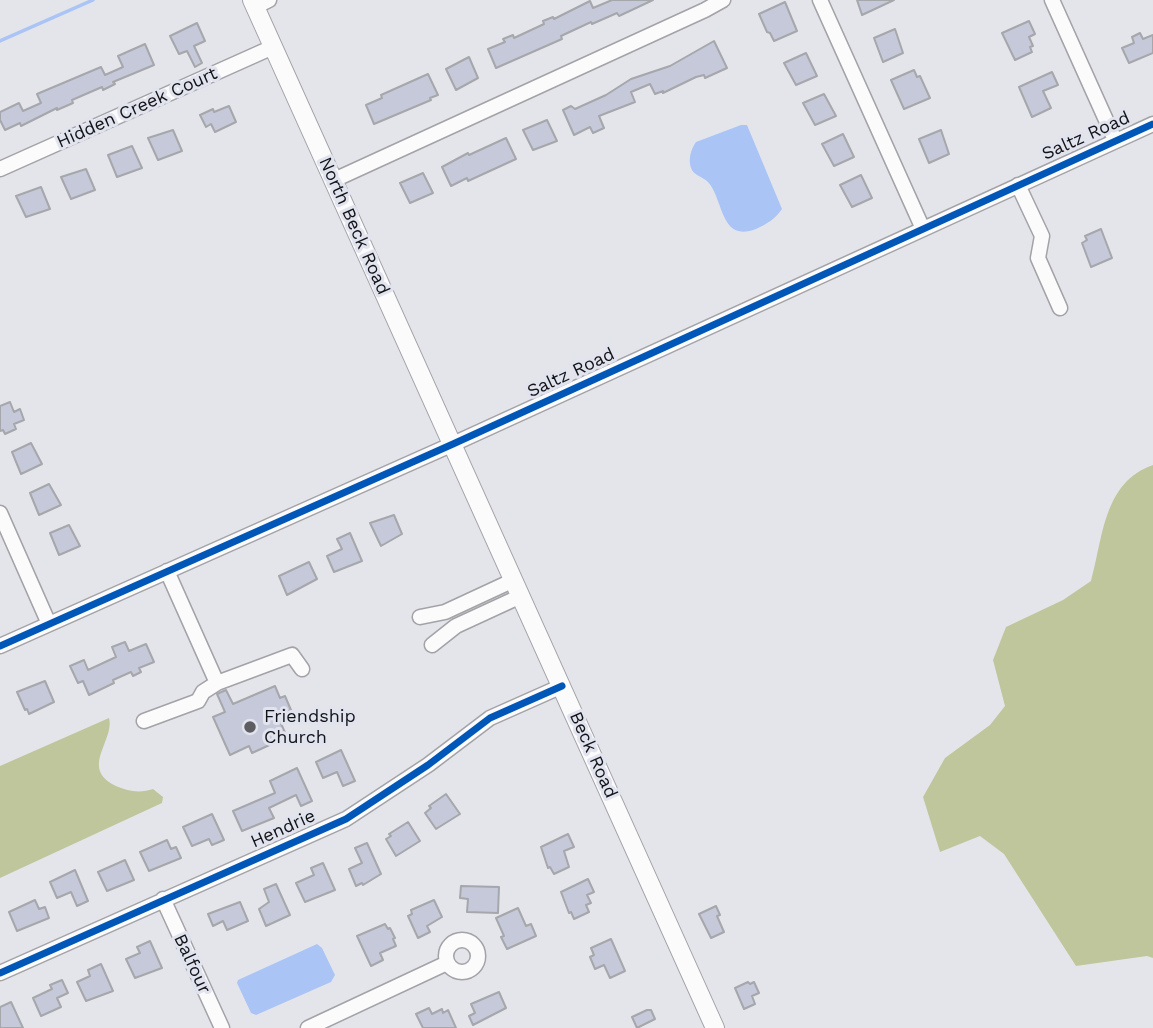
<!DOCTYPE html>
<style>
body{margin:0}
canvas{display:block;background:#e4e5eb}
</style>
<canvas width="1153" height="1028"></canvas>
<script>
const c = document.querySelector('canvas').getContext('2d');
c.lineJoin = 'round';
function fill(path, color) {
  c.fillStyle = color;
  c.fill(path, 'evenodd');
}
function strokePath(path, color, width, dash) {
  c.strokeStyle = color;
  c.lineWidth = width;
  c.lineCap = dash ? 'butt' : 'round';
  c.setLineDash(dash || []);
  c.stroke(path);
}
function label(font, color, halo, rows, align = 'center') {
  c.font = font + ' "Work Sans",sans-serif';
  c.lineWidth = 6;
  c.setLineDash([]);
  c.textBaseline = 'middle';
  c.strokeStyle = halo;
  c.fillStyle = color;
  for (const [text, x, y, turn = 0] of rows) {
    c.save();
    c.translate(x, y);
    c.rotate((+turn || 0) * Math.PI / 180);
    c.textAlign = isNaN(turn) ? turn : align;
    if (halo) c.strokeText(text, 0, 0);
    c.fillText(text, 0, 0);
    c.restore();
  }
}
const forest = new Path2D(`
 M1153,465V958L1147,956L1076,966L1004,854L980,836L940,852L923,797L945,758L990,725L1005,706L993,660L1006,627L1063,600L1091,581C1103,539 1103,482 1153,465Z
 M109,718C115,741 79,768 116,786C129,792 141,793 153,789L163,797L162,803L0,878V766Z`);
const water = new Path2D(`
 M741,125H747L782,209C775,219 767,224 756,229C720,243 724,200 708,182C702,176 694,176 691,168C688,159 691,149 696,142Z
 M317,944L322,948L335,975L331,982L256,1015L251,1013L237,983L238,980Z`);
const stream = new Path2D(`
 M0,41L93,0`);
const building = new Path2D(`
 M612,0H653L619,16L617,13L592,24L591,22L561,36L562,39L496,68L488,49L505,42L503,39L513,35L514,38L544,24L543,21L553,17L554,19L590,1L593,8Z
 M857,0H894L862,15Z
 M785,2L797,31L774,41L770,33L767,32L759,14Z
 M1029,21L1035,34L1029,37L1033,46L1030,47L1032,52L1015,60L1002,33Z
 M197,23L205,41L194,46L202,63L195,67L187,51L179,54L170,36Z
 M895,29L903,53L883,62L874,38Z
 M1140,33L1143,39L1153,35V53L1129,63L1122,48L1134,43L1132,37Z
 M714,41L727,68L705,78L704,75L696,77L663,93V91L655,94L650,84L631,92L635,102L599,116L604,128L593,133L590,127L574,135L563,110L571,106L575,109L606,95L631,79L670,66Z
 M145,44L154,65L113,82L115,84L103,90L102,87L72,100L73,103L57,110V108L21,126L20,123L5,130L0,120V112L19,103L23,111L41,103L37,94L101,67L105,75L123,67L118,56Z
 M806,53L817,76L796,85L784,63Z
 M469,57L478,78L456,90L446,69Z
 M914,70L917,77L920,76L930,98L904,109L891,80Z
 M1052,72L1058,85L1043,91L1051,108L1032,117L1019,87Z
 M428,74L438,95L430,98L431,100L374,124L366,105L382,98L381,95Z
 M824,94L836,116L815,125L803,103Z
 M229,106L236,122L215,132L211,124L206,127L200,115L213,109L214,112Z
 M547,120L557,141L533,150L523,130Z
 M173,130L182,151L158,160L148,138Z
 M941,130L949,154L929,163L919,139Z
 M843,134L854,157L834,166L822,144Z
 M506,138L516,159L468,181L467,178L451,186L442,167L468,153L469,155Z
 M132,146L142,168L117,177L108,155Z
 M86,169L95,190L71,199L61,177Z
 M423,173L433,193L410,203L400,183Z
 M861,175L872,198L852,207L840,185Z
 M41,187L50,209L26,217L16,196Z
 M1101,229L1112,258L1091,267L1082,243L1087,240L1085,236Z
 M10,402L14,412L20,409L24,420L14,424L16,429L5,434L3,430L0,431V406Z
 M31,443L42,464L21,474L12,452Z
 M49,484L61,505L39,515L30,493Z
 M394,515L402,534L381,546L370,523Z
 M69,525L80,546L59,555L50,533Z
 M350,533L362,561L334,572L327,556L342,549L337,539Z
 M309,562L317,579L287,595L279,576Z
 M125,642L129,651L146,644L154,662L139,668L141,672L133,676L131,672L113,680L114,683L89,695L83,681L78,683L70,666L84,660L88,670L116,657L112,647Z
 M45,681L54,702L29,714L27,709L25,710L17,692Z
 M275,686L280,698L285,696L291,710L278,717L287,737L252,753L249,746L230,755L213,717L225,712L217,694L226,690L233,704Z
 M341,750L355,781L343,786L337,772L323,778L316,762Z
 M297,768L312,801L301,806L296,795L269,808L274,818L242,831L233,811L275,793L270,781Z
 M446,794L460,814L436,829L425,813L431,808L429,806Z
 M212,814L224,840L212,845L209,839L192,846L183,827Z
 M408,822L420,841L396,856L386,839L391,836L389,834Z
 M568,834L574,847L564,851L569,867L554,874L550,867L548,868L541,847Z
 M167,840L171,849L176,847L181,858L149,871L140,852Z
 M367,843L381,874L363,885L362,883L356,886L349,869L362,863L355,848Z
 M125,860L134,880L107,891L98,872Z
 M323,863L335,890L305,902L296,883L314,875L311,868Z
 M75,870L88,901L77,906L71,892L57,898L50,882Z
 M588,879L594,892L587,895L591,903L586,905L589,912L574,919L571,912L569,913L561,892Z
 M276,884L290,915L266,926L259,909L269,902L264,889Z
 M461,886L499,887L498,913L467,912L468,899L460,898Z
 M35,900L39,909L45,907L49,918L17,931L9,912Z
 M434,900L442,917L427,926L430,932L418,938L408,916L412,914L411,910Z
 M240,902L248,921L227,930L223,921L213,926L208,914Z
 M716,906L720,915L717,916L724,932L711,938L699,914Z
 M518,908L526,926L531,924L536,936L507,949L501,937L504,936L496,918Z
 M385,924L388,929L390,928L395,938L393,939L396,946L380,953L383,960L371,966L357,936Z
 M611,939L625,971L610,978L604,965L595,969L590,957L594,955L591,948Z
 M150,941L162,968L135,978L126,959L140,953L137,947Z
 M101,964L113,991L86,1001L77,982L90,976L88,970Z
 M62,980L68,993L57,998L61,1007L41,1016L33,998L52,989L50,985Z
 M748,982L750,984L754,982L759,993L752,996L755,1004L744,1009L735,988Z
 M499,992L506,1008L473,1025L469,1016L475,1013L471,1004Z
 M11,1002L23,1028H0V1007Z
 M429,1008L432,1014L442,1009L443,1013L448,1010L456,1028H423L416,1014Z
 M647,1010H651L655,1019L637,1028L632,1017Z`);
const minor = new Path2D(`
 M820,0L923,229
 M1052,0L1115,140
 M255,7L269,0
 M0,169L273,47
 M334,180L705,10L723,0
 M1018,185L1042,236L1038,258L1060,308
 M0,513L49,624
 M167,571L217,683
 M420,617L445,612L514,580
 M432,645L456,626L521,596
 M0,646L453,444L1153,124
 M144,721L198,701L203,692L217,683L292,655L302,669
 M163,899L222,1028
 M446 956a16 16 0 1 1 32 0a16 16 0 1 1-32 0Z
 M0,973L346,819L428,765L490,718L562,686
 M308,1028L447,963`);
const major = new Path2D(`
 M252,0L715,1028`);
const cycleway = new Path2D(`
 M0,646L453,444L1153,124
 M0,973L346,819L428,765L490,718L562,686`);
const markers = [
 [250,727,7,"#5c5c61"]
];
const streetNames = [
 ["Hidden Creek Court",137,108,-24],
 ["Saltz Road",1086,136,-24],
 ["North Beck Road",354,226,66],
 ["Saltz Road",571,373,-25],
 ["Beck Road",593,755,66],
 ["Hendrie",283,829,-24],
 ["Balfour",192,964,65]
];
const poiNames = [
 ["Friendship",264,717],
 ["Church",264,738]
];
fill(forest, '#c0c69c');
fill(water, '#aac4f6');
strokePath(stream, '#aac4f6', 3.5);
fill(building, '#c6c9d9');
strokePath(building, '#a6a7ab', 2);
strokePath(minor, '#a3a3a7', 17);
strokePath(major, '#a3a3a7', 20);
strokePath(minor, '#fbfbfc', 14);
strokePath(major, '#fbfbfc', 18);
strokePath(cycleway, '#0057b8', 7);
for (const [x, y, r, color] of markers) {
  const dot = new Path2D();
  dot.arc(x, y, r, 0, 2 * Math.PI);
  c.fillStyle = color;
  c.fill(dot);
  strokePath(dot, '#e1e3ee', 2.5);
}
label('18px', '#121317', '#e1e3ee', streetNames);
label('18px', '#121317', '#e1e3ee', poiNames, 'left');
</script>
